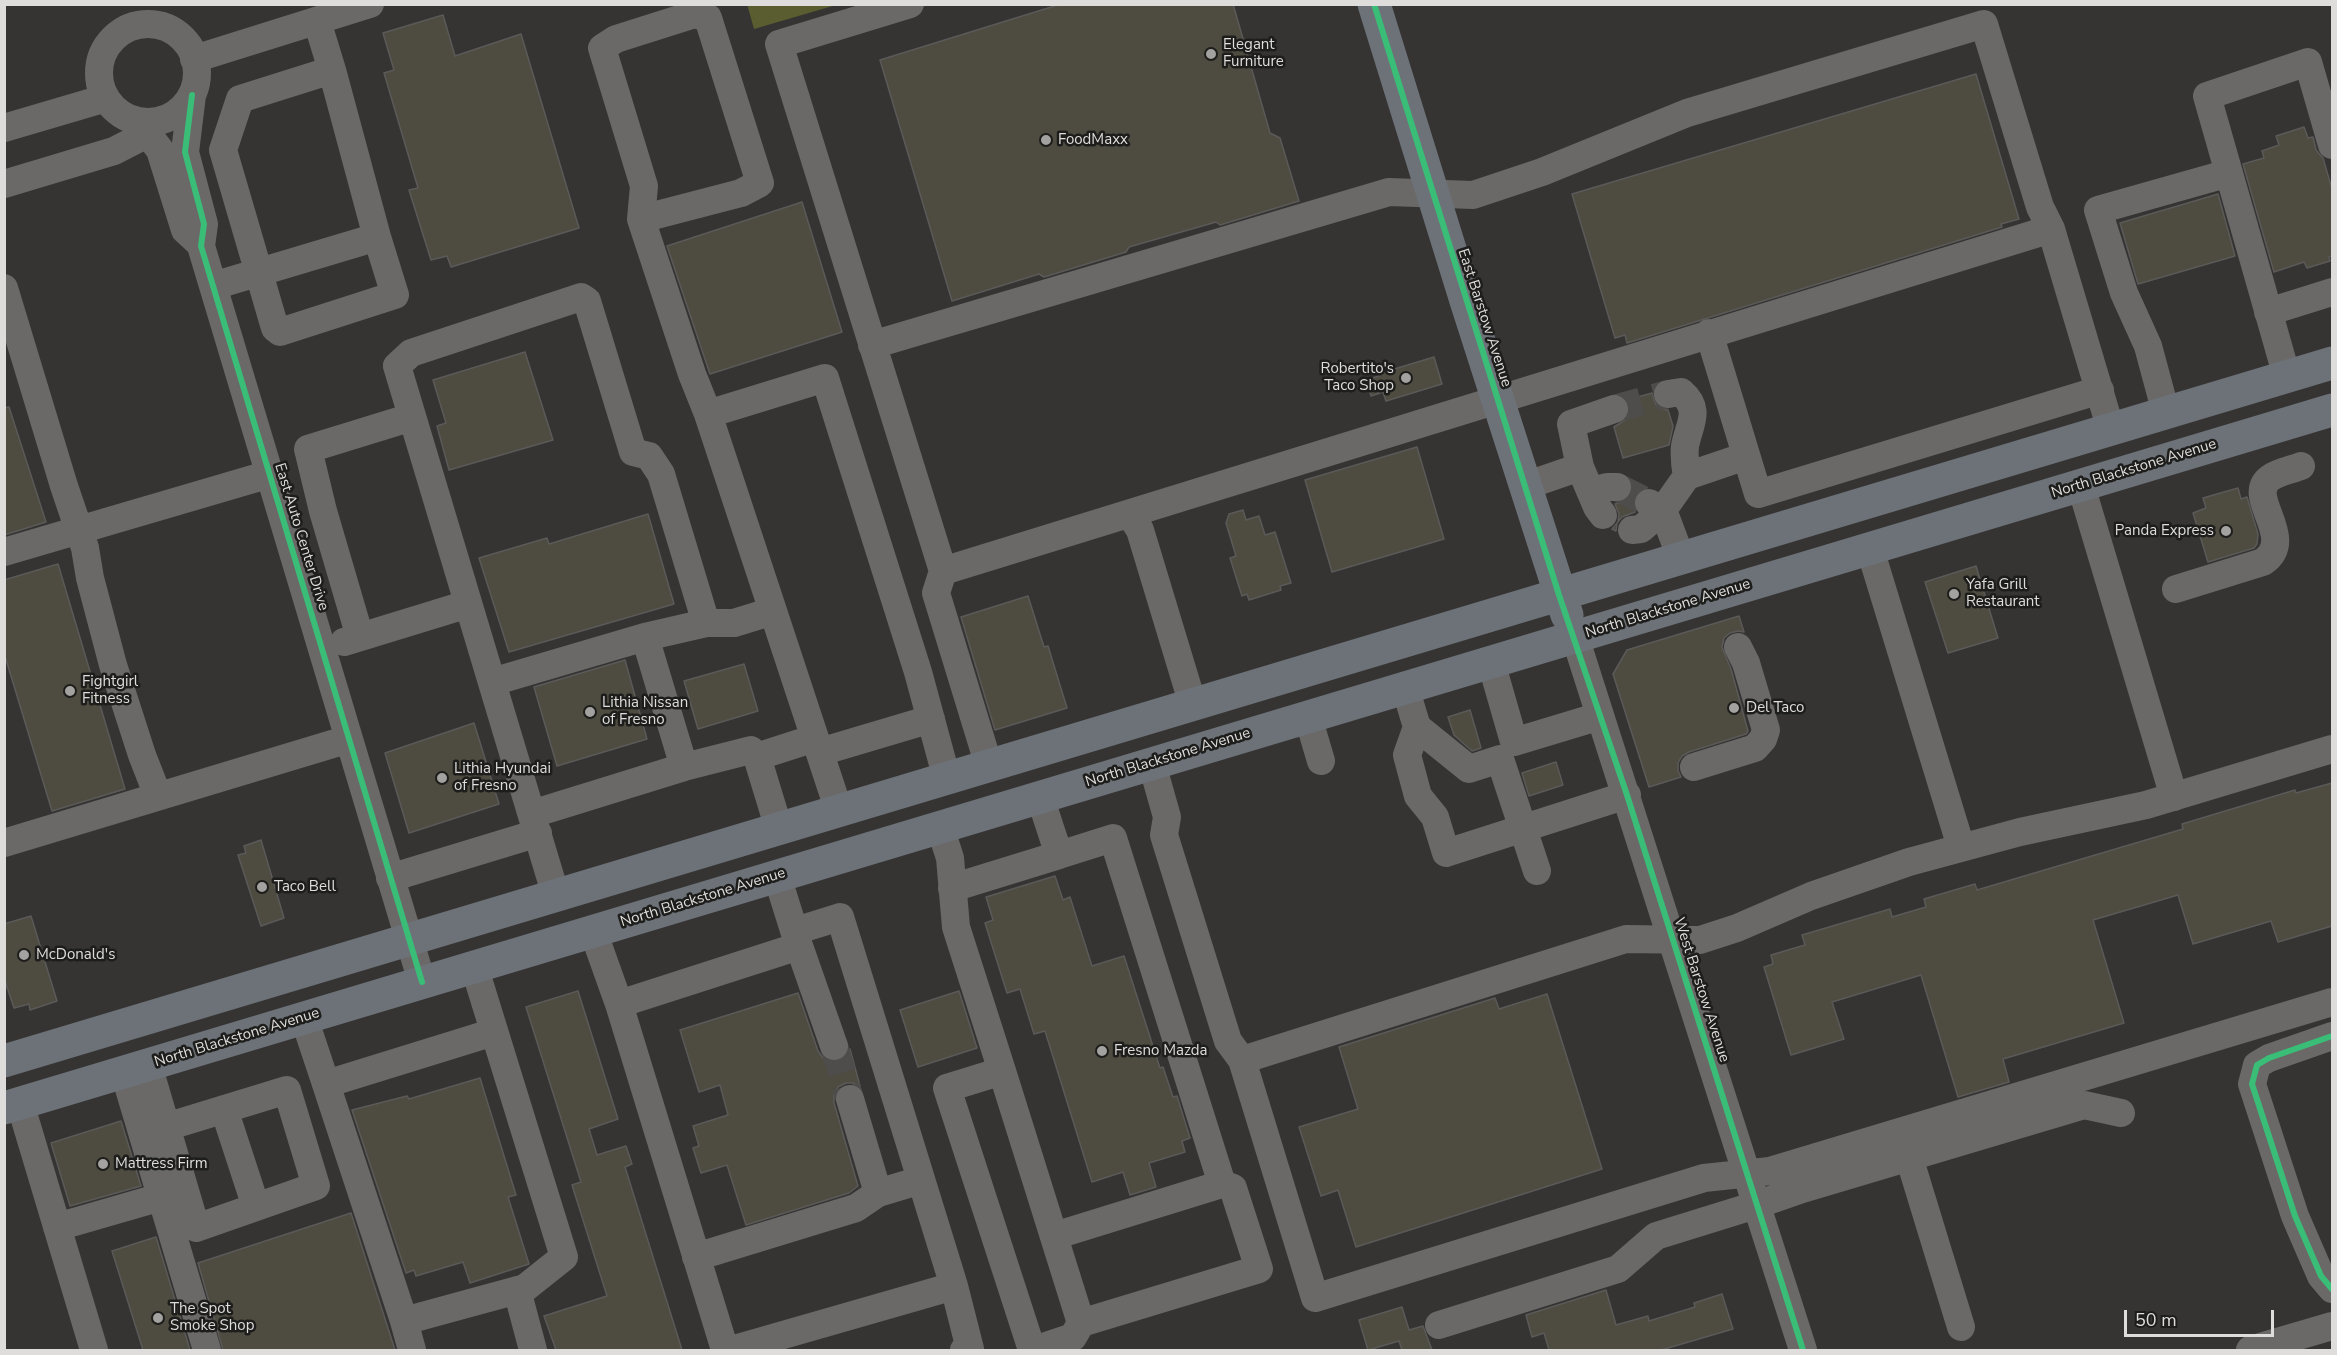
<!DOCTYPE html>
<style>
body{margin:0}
#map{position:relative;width:2337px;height:1355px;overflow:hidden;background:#353433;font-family:"Nunito Sans",sans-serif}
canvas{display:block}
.frame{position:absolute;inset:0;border:6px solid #dedddb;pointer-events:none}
.scale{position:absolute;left:2124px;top:1310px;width:150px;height:27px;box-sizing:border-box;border:3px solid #dedddb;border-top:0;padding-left:8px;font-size:18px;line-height:21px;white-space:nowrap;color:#dedddb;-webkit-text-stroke:4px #1d1d1b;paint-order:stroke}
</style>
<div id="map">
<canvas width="2337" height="1355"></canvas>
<div class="frame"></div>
<div class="scale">50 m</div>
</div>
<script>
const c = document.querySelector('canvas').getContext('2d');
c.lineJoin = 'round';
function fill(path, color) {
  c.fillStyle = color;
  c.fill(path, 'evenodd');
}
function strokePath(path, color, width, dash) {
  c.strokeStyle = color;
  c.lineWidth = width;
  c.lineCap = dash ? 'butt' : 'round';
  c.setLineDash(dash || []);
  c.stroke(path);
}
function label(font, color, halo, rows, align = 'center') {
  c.font = font + ' "Nunito Sans",sans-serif';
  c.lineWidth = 5;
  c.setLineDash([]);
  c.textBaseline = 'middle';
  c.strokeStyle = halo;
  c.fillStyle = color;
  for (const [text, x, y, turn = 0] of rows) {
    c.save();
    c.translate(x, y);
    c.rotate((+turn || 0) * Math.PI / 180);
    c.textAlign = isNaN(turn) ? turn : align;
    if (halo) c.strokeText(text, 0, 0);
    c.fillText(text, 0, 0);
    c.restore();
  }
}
const green = new Path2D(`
 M747,4H836V5L754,29Z`);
const building = new Path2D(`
 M1061,4H1233L1270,133L1280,138L1299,201L1220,225L1216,222L1129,247L1126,252L1044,277L1039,274L952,301L880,60Z
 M443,15L455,56L521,34L579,228L451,267L447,256L431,260L409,190L418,188L384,73L394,70L383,33Z
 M1976,74L2019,219L2001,224L2002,227L1627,343L1625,335L1615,338L1572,194Z
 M2304,127L2308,138L2313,137L2316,150L2323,158L2332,189V256L2329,257L2330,261L2307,268L2304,262L2274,272L2243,164L2264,158L2262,151L2279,145L2276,136Z
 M2218,194L2235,256L2138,284L2120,223Z
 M802,202L842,332L710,374L667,246Z
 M525,352L553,440L449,470L437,426L446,423L433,380Z
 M1434,357L1442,384L1386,401L1383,392L1371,396L1366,380L1379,376L1378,374Z
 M1652,393L1656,405L1662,409L1668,410L1673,426L1669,445L1623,458L1614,427L1627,419L1630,411L1627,400Z
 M9,407L46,522L4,535V408Z
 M1417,447L1444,539L1332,572L1305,480Z
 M1633,488L1638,491L1634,496L1633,503L1635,512L1622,517L1617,523L1616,531L1612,529L1618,522L1619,514L1615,504L1626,501L1631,496Z
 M2238,488L2241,499L2247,497L2258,534L2257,544L2254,548L2208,562L2193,513L2206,508L2203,498Z
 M1243,510L1246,520L1259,516L1265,535L1275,532L1291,583L1280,586L1281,590L1249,600L1247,594L1242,596L1230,558L1236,556L1226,523L1229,514Z
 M648,514L674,604L509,652L479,558L547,538L549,544Z
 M58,564L125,789L52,811L4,653V580Z
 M1976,566L1998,638L1948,653L1925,582Z
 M1028,596L1044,647L1048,646L1067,708L995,730L961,617Z
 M1739,616L1744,632L1738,631L1730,633L1724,638L1722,647L1731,669L1748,731L1746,734L1689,752L1682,756L1678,763V771L1681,777L1649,787L1613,674L1627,650Z
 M625,660L647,739L557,766L534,687Z
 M744,664L758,711L698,729L684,681Z
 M1470,710L1481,748L1472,751L1454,735L1448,717Z
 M474,723L499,804L409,833L385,753Z
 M1556,762L1563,785L1529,796L1522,773Z
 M2332,783V926L2278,942L2271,921L2193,944L2178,895L2093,920L2124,1023L2003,1059L2009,1082L1958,1097L1921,975L1832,1002L1844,1039L1791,1055L1764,967L1773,964L1771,955L1805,945L1802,935L1890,909L1892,917L1926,907L1924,899L1975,884L1977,890L2183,829L2182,824L2295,790L2296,793Z
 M261,840L284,918L261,926L238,855L246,853L244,846Z
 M1055,876L1063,900L1070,897L1092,966L1124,956L1160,1068L1163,1067L1173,1097L1177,1096L1190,1138L1182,1141L1185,1152L1149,1163L1156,1187L1130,1195L1123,1172L1092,1182L1045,1031L1034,1034L1020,989L1007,993L985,923L993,920L986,897Z
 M31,916L57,1001L30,1010L29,1004L14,1008L4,978V924Z
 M578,991L618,1119L589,1129L597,1155L626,1146L632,1164L625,1167L682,1350H556L544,1316L607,1296L572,1185L581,1182L526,1007Z
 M959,991L977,1048L918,1067L900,1010Z
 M798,993L818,1051L823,1058L830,1062H839L846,1057L850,1049L860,1086L853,1083H846L838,1087L834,1095V1103L858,1186L849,1193L746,1225L727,1165L701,1173L693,1148L699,1146L693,1126L728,1115L720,1085L699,1092L680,1030Z
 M1547,994L1602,1169L1356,1247L1338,1190L1321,1196L1299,1127L1358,1109L1339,1047L1495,998L1499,1009Z
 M480,1078L516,1195L508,1197L529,1264L470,1283L463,1262L416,1276L414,1270L406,1273L352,1110L407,1096L409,1099Z
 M121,1121L141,1186L70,1206L51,1143Z
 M351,1213L395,1350H223L198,1263Z
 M156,1237L190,1350H143L112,1251Z
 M1606,1290L1616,1325L1648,1316L1649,1321L1695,1307L1694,1303L1722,1294L1733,1329L1661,1350H1549L1544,1333L1532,1337L1526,1315Z
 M1402,1307L1409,1330L1423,1326L1432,1350H1402L1399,1341L1368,1350L1359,1320Z`);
const minorTunnel = new Path2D(`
 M1614,409L1668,394
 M1617,487L1647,502
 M834,1046L850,1099`);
const minor = new Path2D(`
 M910,4L779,44L943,571L936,593L989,766
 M317,21L332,70
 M99 73a49 49 0 1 1 98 0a49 49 0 1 1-98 0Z
 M194,59L370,4
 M192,95L185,152L204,224L201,246L422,982
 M138,121L160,150L185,230L198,242
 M4,128L106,98
 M4,184L114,151L147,134
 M641,219L741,193L760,183L708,18L695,14L616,39L602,48L644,186L641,219L692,374L708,414
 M213,286L377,237L395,295L280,332L275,328L223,150L240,99L332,70L377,237
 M4,288L64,486L85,548L90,578L113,665L142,755L158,796
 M2268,312L2332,292
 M1709,333L1758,494L2100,390
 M872,345L1389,192L1473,195L1542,172L1687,113L1984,24L2040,207L2051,229L2111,430
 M2287,377L2207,96L2308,62L2332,145
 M1668,394L1681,392C1702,410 1689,424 1685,446C1684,456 1685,466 1687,476
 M2166,413L2148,346L2124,293L2098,210L2229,173
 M1525,486L1580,467
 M2081,486L2174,797
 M1592,491L1607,487H1617
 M1130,514L1140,530L1193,705
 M1603,515L1597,507L1580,467L1571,424L1614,409
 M1632,530L1641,529L1663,510L1649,503
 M1870,549L1961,847
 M4,552L270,474
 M1681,558L1663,510L1687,476L1746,456
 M943,571L2051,229
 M2176,589L2263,562C2298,538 2244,497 2270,478C2278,472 2291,470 2301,466
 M706,623H734L773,611
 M360,637L323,511L308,449L412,417
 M1575,637L1803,1350
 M344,642L468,604
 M1491,662L1514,742L1600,716
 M492,682L645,637
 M1405,687L1417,727L1407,755L1418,796L1435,817L1446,853L1627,795
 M1308,717L1321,761
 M1417,727L1469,769L1500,759L1537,871
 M820,752L931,719
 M756,757L815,738
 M1152,764L1167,817L1164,835L1228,1041L1242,1060L1315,1298L1704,1178L1770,1171L2332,1002
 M1694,767L1755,748L1763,739L1766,730L1746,663L1738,647
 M839,811L708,414L825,378L918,672L947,779
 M532,814L684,767
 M940,827L950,858L956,927L1002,1071L947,1088L1032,1350
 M4,843L349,739
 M390,878L538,833
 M952,888L1059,855
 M556,896L397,366L411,353L581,297L587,301L633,452L649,456L661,474L706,623L645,637L684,767L751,750L758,760L779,829
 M593,931L619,1004L790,949L797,940L777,876
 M797,940L834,1046
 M619,1004L725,1350
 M304,1018L326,1084
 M2332,1036L2269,1058L2257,1065L2252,1084L2295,1216L2321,1276L2332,1289
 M1242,1060L1626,939L1700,940L1737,928L1811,896L1909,862L2020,832L2146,805L2332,749
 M148,1065L196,1228L316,1186L287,1090L166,1127
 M1002,1071L1081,1323
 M124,1072L207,1350
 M850,1099L878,1193L921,1180
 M20,1103L94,1350
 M224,1109L256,1207
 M1909,1157L1961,1327
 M57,1227L161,1197
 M1054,1236L1222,1184
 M696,1257L856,1208L878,1193
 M954,1286L970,1349L964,1350
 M517,1290L533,1350
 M404,1321L326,1084L494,1032
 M1439,1325L1618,1269L1656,1236L1756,1205L1802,1189L2084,1105L2121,1113
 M412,1350L404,1321L525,1288L564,1257L474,966
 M731,1350L954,1286L840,917L795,931
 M1034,1350L1073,1337L1081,1323L1259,1269L1233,1188L1222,1184L1113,838L1059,855L1040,797
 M2250,1350L2332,1326`);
const major = new Path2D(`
 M1374,4L1467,304L1567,615
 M4,1061L2332,363
 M4,1108L2332,410`);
const cycleway = new Path2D(`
 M1374,4L1559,595L1627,795L1803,1350
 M192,95L185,152L204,224L201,246L422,982
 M2332,1036L2269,1058L2257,1065L2252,1084L2295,1216L2321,1276L2332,1289`);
const markers = [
 [1211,54,6,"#a3a2a0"],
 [1046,140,6,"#a3a2a0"],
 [1406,378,6,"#a3a2a0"],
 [2226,531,6,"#a3a2a0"],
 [1954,594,6,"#a3a2a0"],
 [70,691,6,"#a3a2a0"],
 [1734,708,6,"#a3a2a0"],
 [590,712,6,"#a3a2a0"],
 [442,778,6,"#a3a2a0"],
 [262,887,6,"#a3a2a0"],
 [24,955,6,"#a3a2a0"],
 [1102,1051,6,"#a3a2a0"],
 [103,1164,6,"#a3a2a0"],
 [158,1318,6,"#a3a2a0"]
];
const poiNames = [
 ["Elegant",1223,45],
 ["Furniture",1223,62],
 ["FoodMaxx",1058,140],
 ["Robertito's",1394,369,"right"],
 ["Taco Shop",1394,386,"right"],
 ["Panda Express",2214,531,"right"],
 ["Yafa Grill",1966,585],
 ["Restaurant",1966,602],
 ["Fightgirl",82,682],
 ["Fitness",82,699],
 ["Lithia Nissan",602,703],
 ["of Fresno",602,720],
 ["Del Taco",1746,708],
 ["Lithia Hyundai",454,769],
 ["of Fresno",454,786],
 ["Taco Bell",274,887],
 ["McDonald's",36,955],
 ["Fresno Mazda",1114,1051],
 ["Mattress Firm",115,1164],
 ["The Spot",170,1309],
 ["Smoke Shop",170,1326]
];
const streetNames = [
 ["East Barstow Avenue",1484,318,72],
 ["North Blackstone Avenue",2134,469,-17],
 ["East Auto Center Drive",301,537,73],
 ["North Blackstone Avenue",1668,609,-17],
 ["North Blackstone Avenue",1168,758,-17],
 ["North Blackstone Avenue",703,898,-17],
 ["West Barstow Avenue",1701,990,72],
 ["North Blackstone Avenue",237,1038,-17]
];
fill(green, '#5a5d2f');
fill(building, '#4e4b40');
strokePath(building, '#5b5a59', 1.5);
strokePath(minorTunnel, '#4e4d4c', 28, [28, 14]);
strokePath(minor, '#6a6968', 28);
strokePath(major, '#6d7278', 33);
strokePath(cycleway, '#3abd76', 6);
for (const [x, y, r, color] of markers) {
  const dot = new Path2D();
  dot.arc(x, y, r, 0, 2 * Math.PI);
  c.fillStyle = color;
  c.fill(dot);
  strokePath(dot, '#1d1d1b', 2);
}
label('15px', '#dedddb', '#1d1d1b', poiNames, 'left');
label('15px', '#dedddb', '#1d1d1b', streetNames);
</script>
